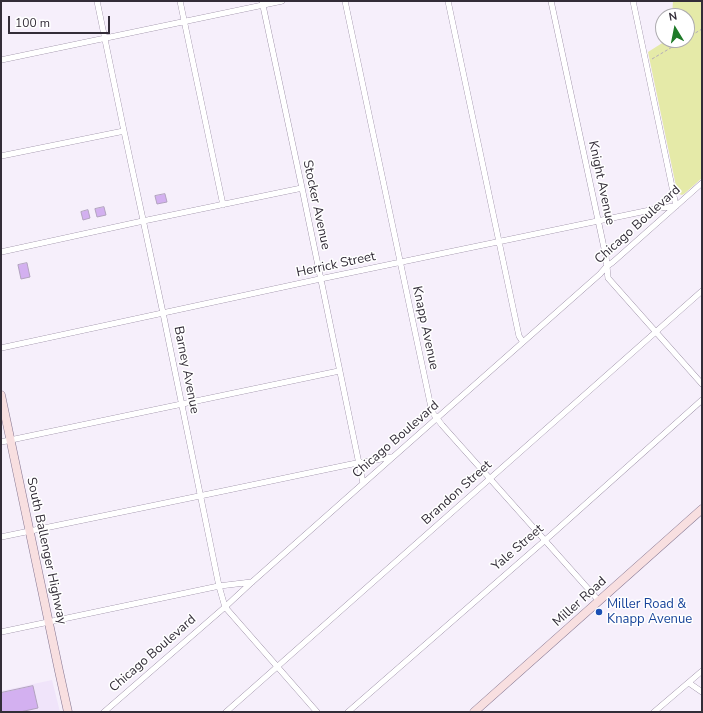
<!DOCTYPE html>
<style>
body{margin:0}
#map{position:relative;width:703px;height:713px;overflow:hidden;background:#f6effb;font-family:"Nunito Sans",sans-serif}
canvas{display:block}
.frame{position:absolute;inset:0;border:2px solid #332d38;pointer-events:none}
.north{position:absolute;left:655px;top:8px;width:40px;height:40px;box-sizing:border-box;background:#fff;border:1px solid #adabaf;border-radius:50%;rotate:350deg;font-size:11px;font-weight:700;line-height:16px;text-align:center;color:#332d38}
.north::after{content:'';display:block;margin:auto;width:14px;height:18px;background:#1f7a29;clip-path:polygon(50% 0,100% 100%,50% 72%,0 100%)}
.scale{position:absolute;left:8px;top:16px;width:102px;height:18px;box-sizing:border-box;border:2px solid #332d38;border-top:0;padding-left:5px;font-size:12px;line-height:14px;white-space:nowrap;color:#332d38;-webkit-text-stroke:3px #fff;paint-order:stroke}
</style>
<div id="map">
<canvas width="703" height="713"></canvas>
<div class="frame"></div>
<div class="north">N</div>
<div class="scale">100 m</div>
</div>
<script>
const c = document.querySelector('canvas').getContext('2d');
c.lineJoin = 'round';
function fill(path, color) {
  c.fillStyle = color;
  c.fill(path, 'evenodd');
}
function strokePath(path, color, width, dash) {
  c.strokeStyle = color;
  c.lineWidth = width;
  c.lineCap = dash ? 'butt' : 'round';
  c.setLineDash(dash || []);
  c.stroke(path);
}
function label(font, color, halo, rows, align = 'center') {
  c.font = font + ' "Nunito Sans",sans-serif';
  c.lineWidth = 3;
  c.setLineDash([]);
  c.textBaseline = 'middle';
  c.strokeStyle = halo;
  c.fillStyle = color;
  for (const [text, x, y, turn = 0] of rows) {
    c.save();
    c.translate(x, y);
    c.rotate((+turn || 0) * Math.PI / 180);
    c.textAlign = isNaN(turn) ? turn : align;
    if (halo) c.strokeText(text, 0, 0);
    c.fillText(text, 0, 0);
    c.restore();
  }
}
const built = new Path2D(`
 M52,680L60,712H1V691Z`);
const green = new Path2D(`
 M673,1H702V178L684,194L682,195L679,194L677,191L648,52L667,40H687V16H672Z`);
const building = new Path2D(`
 M165,194L167,202L157,204L155,196Z
 M104,207L106,215L97,217L95,209Z
 M88,210L90,218L83,220L81,212Z
 M27,263L30,277L21,279L18,265Z
 M33,686L38,708L20,712H1V693Z`);
const path = new Path2D(`
 M687,38L702,29
 M652,59L684,40`);
const street = new Path2D(`
 M97,1L124,131L163,313L219,586L225,607L317,712
 M180,1L223,205
 M262,1L302,188L363,483
 M345,1L432,412L442,425L599,601
 M448,1L519,336L523,342
 M551,1L606,257L608,278L702,384
 M1,60L282,1
 M1,156L124,131
 M1,252L143,221L302,188
 M1,348L320,279L660,208L676,206L633,1
 M1,442L339,371
 M1,537L209,494L352,464L392,457
 M1,632L219,586L252,582
 M689,683L702,692
 M104,712L225,607L252,582L393,457L600,274L606,267L613,262L702,183
 M226,712L702,291
 M348,712L551,535L702,400
 M654,712L702,671`);
const secondary = new Path2D(`
 M1,395L59,671L68,712
 M474,712L702,509`);
const markers = [
 [599,612,4,"#1a4fb4"]
];
const streetNames = [
 ["Knight Avenue",601,183,78],
 ["Stocker Avenue",316,205,78],
 ["Chicago Boulevard",638,225,-42],
 ["Herrick Street",336,265,-12],
 ["Knapp Avenue",425,328,78],
 ["Barney Avenue",186,370,79],
 ["Chicago Boulevard",396,440,-41],
 ["Brandon Street",457,493,-42],
 ["Yale Street",518,548,-41],
 ["South Ballenger Highway",46,551,78],
 ["Miller Road",580,602,-42],
 ["Chicago Boulevard",153,654,-41]
];
const transitNames = [
 ["Miller Road &",607,605],
 ["Knapp Avenue",607,620]
];
fill(built, '#f0e4fa');
fill(green, '#e5eaa8');
fill(building, '#d3b0f0');
strokePath(building, '#b2a3bf', 1);
strokePath(street, '#847590', 6);
strokePath(secondary, '#847590', 9);
strokePath(path, '#b4adb9', 1, [3, 2]);
strokePath(street, '#fff', 5.5);
strokePath(secondary, '#f8dfe0', 8);
for (const [x, y, r, color] of markers) {
  const dot = new Path2D();
  dot.arc(x, y, r, 0, 2 * Math.PI);
  c.fillStyle = color;
  c.fill(dot);
  strokePath(dot, '#fff', 1.5);
}
label('13px', '#332d38', '#fff', streetNames);
label('13px', '#164399', '#fff', transitNames, 'left');
</script>
